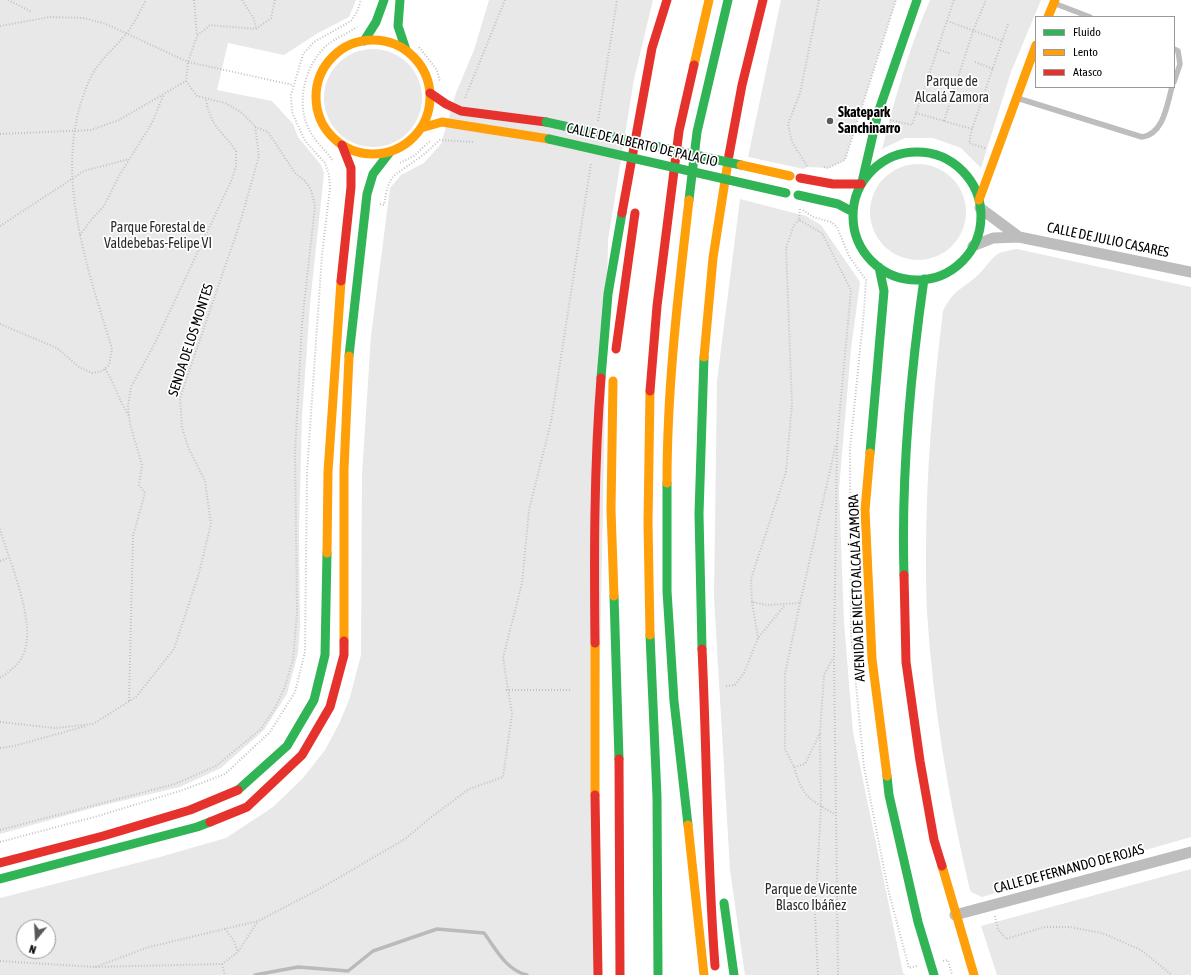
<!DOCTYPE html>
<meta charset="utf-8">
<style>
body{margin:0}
#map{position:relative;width:1191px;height:975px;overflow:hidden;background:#fff;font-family:"Asap Condensed",sans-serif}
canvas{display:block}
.legend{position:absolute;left:1035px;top:16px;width:140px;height:72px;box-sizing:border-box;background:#fff;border:1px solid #999;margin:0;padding:5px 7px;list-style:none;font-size:12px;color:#000}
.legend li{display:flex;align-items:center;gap:8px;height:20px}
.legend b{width:20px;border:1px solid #999}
.north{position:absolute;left:16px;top:919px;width:40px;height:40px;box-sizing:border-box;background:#fff;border:1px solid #999;border-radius:50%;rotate:198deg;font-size:11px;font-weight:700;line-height:16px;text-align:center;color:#000}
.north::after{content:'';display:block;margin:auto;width:14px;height:18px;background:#595959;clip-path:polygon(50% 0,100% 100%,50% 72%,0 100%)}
</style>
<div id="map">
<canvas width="1191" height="975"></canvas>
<ul class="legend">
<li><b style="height:5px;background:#30b455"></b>Fluido</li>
<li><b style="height:5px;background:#ff9f0a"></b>Lento</li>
<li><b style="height:5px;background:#e5322d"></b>Atasco</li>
</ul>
<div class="north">N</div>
</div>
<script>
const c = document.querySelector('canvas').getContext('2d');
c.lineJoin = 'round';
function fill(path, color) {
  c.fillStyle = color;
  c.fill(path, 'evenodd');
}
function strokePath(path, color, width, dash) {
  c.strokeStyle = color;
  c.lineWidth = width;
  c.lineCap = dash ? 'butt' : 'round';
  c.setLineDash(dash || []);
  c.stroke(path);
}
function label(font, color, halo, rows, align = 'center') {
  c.font = font + ' "Asap Condensed",sans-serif';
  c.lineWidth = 3.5;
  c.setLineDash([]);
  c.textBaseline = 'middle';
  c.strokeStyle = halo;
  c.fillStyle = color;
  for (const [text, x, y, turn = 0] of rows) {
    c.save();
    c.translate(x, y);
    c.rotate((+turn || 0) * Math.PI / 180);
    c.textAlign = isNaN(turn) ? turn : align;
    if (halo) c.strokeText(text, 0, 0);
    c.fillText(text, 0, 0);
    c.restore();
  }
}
const green = new Path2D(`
 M0,0H356L349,17L318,33L284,55L228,43L217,90L272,101L293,124L298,137L321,165L324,173L310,304L302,417L299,531L300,626L298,653L287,694L264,730L221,768L180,787L96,807L0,834Z
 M489,0H653L634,79L608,240L594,975H0V898L160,857L226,838L273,807L303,778L325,750L340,722L350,697L361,655L362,474L371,336L390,188L401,175L424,163L441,144L456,93L474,50ZM24,927H48V951H24Z
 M781,0H896L845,160L828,168L807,167L804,169L748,157Z
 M930,0H1041L1011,72L981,168L961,148L933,138H905L882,149C895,98 909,48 930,0Z
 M324 98a49 49 0 1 1 98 0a49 49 0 1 1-98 0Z
 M870 212a48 48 0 1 1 96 0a48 48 0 1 1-96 0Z
 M740,199L806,216L821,225L860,282L851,349L839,489L844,622L853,732L903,973L906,975H745L730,870L714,597L717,381Z
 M1017,249L1191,287V837L982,897L971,892L969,886C948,796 933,705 927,612C926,593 926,574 926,555C926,473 933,392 943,311C955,287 963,290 980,273C986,267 991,258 999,253C1005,251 1011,250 1017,249Z
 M1191,869V975H997L981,926Z`);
const stream = new Path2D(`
 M255,975L298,967L348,971L373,951L437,929L484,933C496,949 506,970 527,975`);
const path = new Path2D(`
 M8,0L32,12
 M194,0L197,36
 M242,0L254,19L256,29
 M947,21L1002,41
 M0,26L50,17L84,18L106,24L188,62L293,85
 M256,29L271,18L275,0
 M419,47L437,70L440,82
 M937,49L951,54
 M975,62L993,69
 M465,98L505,0
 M916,113L972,129L1008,24
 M890,120L912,125L954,0
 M598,121L617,0
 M944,121L973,31L986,0
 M972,129L969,143L985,148
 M0,134L91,130L119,120L186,81
 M332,160C327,151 318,145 313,136C294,110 303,67 326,46C335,38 347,34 357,27
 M400,163L414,156L431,140
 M807,166L792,142L788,124L800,93L819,0
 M824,167L828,168L845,160L896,0
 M380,204L384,205C389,173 392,178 416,160C424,155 432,147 440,140L473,142
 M800,209L799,220L822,233L851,290L837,440L834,656L838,975
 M803,210L813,217L831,222L837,227L849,256L866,280L864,311L850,449L851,633L864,767L888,889L909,968L917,966
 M799,220L794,225L786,248L792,404L786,472L751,579L752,602L767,605L800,603L836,444
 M0,226L84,171L129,159
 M80,235L92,219L104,206L119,176L152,123L163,96
 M0,324L57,348L79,367L92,373L102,371L109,365L112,349C86,263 50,165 90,79C98,61 114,49 126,34C134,24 140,11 146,0
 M105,369C115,384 119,401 129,416
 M0,529C9,562 39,626 22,657C19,665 7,673 0,678
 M0,561L8,558
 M752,602L758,638
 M800,603L785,674V749L794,767L805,764L820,733L824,675L833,658
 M726,686L735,685L744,673L758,638L785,605
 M506,690H571
 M129,701L133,536L145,493L139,485L142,465L130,424L128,406L131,387L155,343L232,179L236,166V151C221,129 212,129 206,100
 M0,722L55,728L93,724L136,697L174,649L199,573L211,524L205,481L188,447L182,427L180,398L240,223L259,156L255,126L241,112L225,103L197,96L186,81L188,62L197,36L210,25L256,29
 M0,748L14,746L86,726
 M794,767C803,797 808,799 835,814
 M0,830L175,784L216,766L261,729L275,708L284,689L293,660L297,613L295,452L302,323L315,206L311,190L305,181L295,173L268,132L255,127
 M0,842L98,816L183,790L225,774L270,732L295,692L305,652L307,472L322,255L330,188L329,175L325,163L305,141L292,112L291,95L303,54L314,42L351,21L357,12L361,0
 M995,916L998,929L1006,939L1044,927H1069L1102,933L1141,950L1172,975
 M225,929L234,941L238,952
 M0,961L95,967L222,964L238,952L258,921
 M943,961L948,960L952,975
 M222,964L225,975
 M95,967L149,947L258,921L316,891L405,839L430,818L469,789L503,777L512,714L503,658L522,583L529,510L551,422L591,163
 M818,975L815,915L821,806L820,734`);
const lane = new Path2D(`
 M1056,4L1090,17
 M1174,49L1178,51L1180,64L1174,82
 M1017,98L1142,137C1164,134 1167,104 1172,87`);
const street = new Path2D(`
 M980,208L1019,237
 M973,246L993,238L1019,237L1191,272
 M955,915L1191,852`);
const fast = new Path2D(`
 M400,0L398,26L406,50
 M364,41L376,22L384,0
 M853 216a64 64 0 1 1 128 0a64 64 0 1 1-128 0Z
 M862,182L878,113L917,0
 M798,195L838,204L853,212
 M689,200L697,132L728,0
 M349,356L367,194L373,174L390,152
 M601,378L608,294L622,213
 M870,453L884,291L879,267
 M667,483V591L674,701L688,825
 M904,575C901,476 910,377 924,279
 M614,596L619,759
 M650,635L657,797L658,975
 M702,649L699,514L704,357
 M887,776L889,795L918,922L934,975
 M238,790L287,746L314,700L325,655L327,553
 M0,879L197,827L210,822
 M724,903L734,975`);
const slow = new Path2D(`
 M1048,17L1055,0
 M316 97a57 57 0 1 1 114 0a57 57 0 1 1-114 0Z
 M694,65L709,0
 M421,128L442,122L549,139
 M979,200L1036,45
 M704,357L713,258L729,155
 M613,381L611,510L614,596
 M650,391L648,523L650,635
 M870,453L865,510L872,659L887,776
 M667,483C667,387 678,295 689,200
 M327,553L328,472L341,281
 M344,641V470L349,356
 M595,643V795
 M688,825L704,975
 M942,866L974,975`);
const jam = new Path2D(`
 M430,93L446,104L461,111L546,122
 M729,155L742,85L763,0
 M800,178L833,184H861
 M622,213L652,48L667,0
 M341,281L351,187V168L342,145
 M616,349L635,213
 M650,391L657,306L679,131L694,65
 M904,575L906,662L920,761L934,840L942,866
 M595,643C594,555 594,466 601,378
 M702,649C707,755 707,861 715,966
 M619,759L620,975
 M595,795L598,975
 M210,822L247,807L302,755L330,707L344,655V641
 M0,863L103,836L190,810L238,790`);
const fastBridge = new Path2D(`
 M546,122L741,165
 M549,139L786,193`);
const slowBridge = new Path2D(`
 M741,165L790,176`);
const markers = [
 [830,121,4,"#595959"]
];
const parkNames = [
 ["Parque de",952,82],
 ["Alcalá Zamora",952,98],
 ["Parque Forestal de",158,228],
 ["Valdebebas-Felipe VI",158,244],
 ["Parque de Vicente",811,890],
 ["Blasco Ibáñez",811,906]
];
const poiNames = [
 ["Skatepark",838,113],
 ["Sanchinarro",838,129]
];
const streetNames = [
 ["CALLE DE ALBERTO DE PALACIO",642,145,13],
 ["CALLE DE JULIO CASARES",1108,240,12],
 ["SENDA DE LOS MONTES",191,340,-72],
 ["AVENIDA DE NICETO ALCALÁ ZAMORA",857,588,-92],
 ["CALLE DE FERNANDO DE ROJAS",1069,869,-15]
];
fill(green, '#e8e8e8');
strokePath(stream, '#bababa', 3.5);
strokePath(path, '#c2c2c2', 2, [1, 2]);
strokePath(lane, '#bdbdbd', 5.5);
strokePath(street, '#bdbdbd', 11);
strokePath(fast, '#30b455', 9);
strokePath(slow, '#ff9f0a', 9);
strokePath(jam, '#e5322d', 9);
strokePath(fastBridge, '#30b455', 9);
strokePath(slowBridge, '#ff9f0a', 9);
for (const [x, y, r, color] of markers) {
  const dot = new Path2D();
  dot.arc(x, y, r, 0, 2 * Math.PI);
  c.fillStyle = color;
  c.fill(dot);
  strokePath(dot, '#fff', 1.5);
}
label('14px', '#2c2c2c', '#fff', parkNames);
label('bold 14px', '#000', '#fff', poiNames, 'left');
label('14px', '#000', '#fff', streetNames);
</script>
